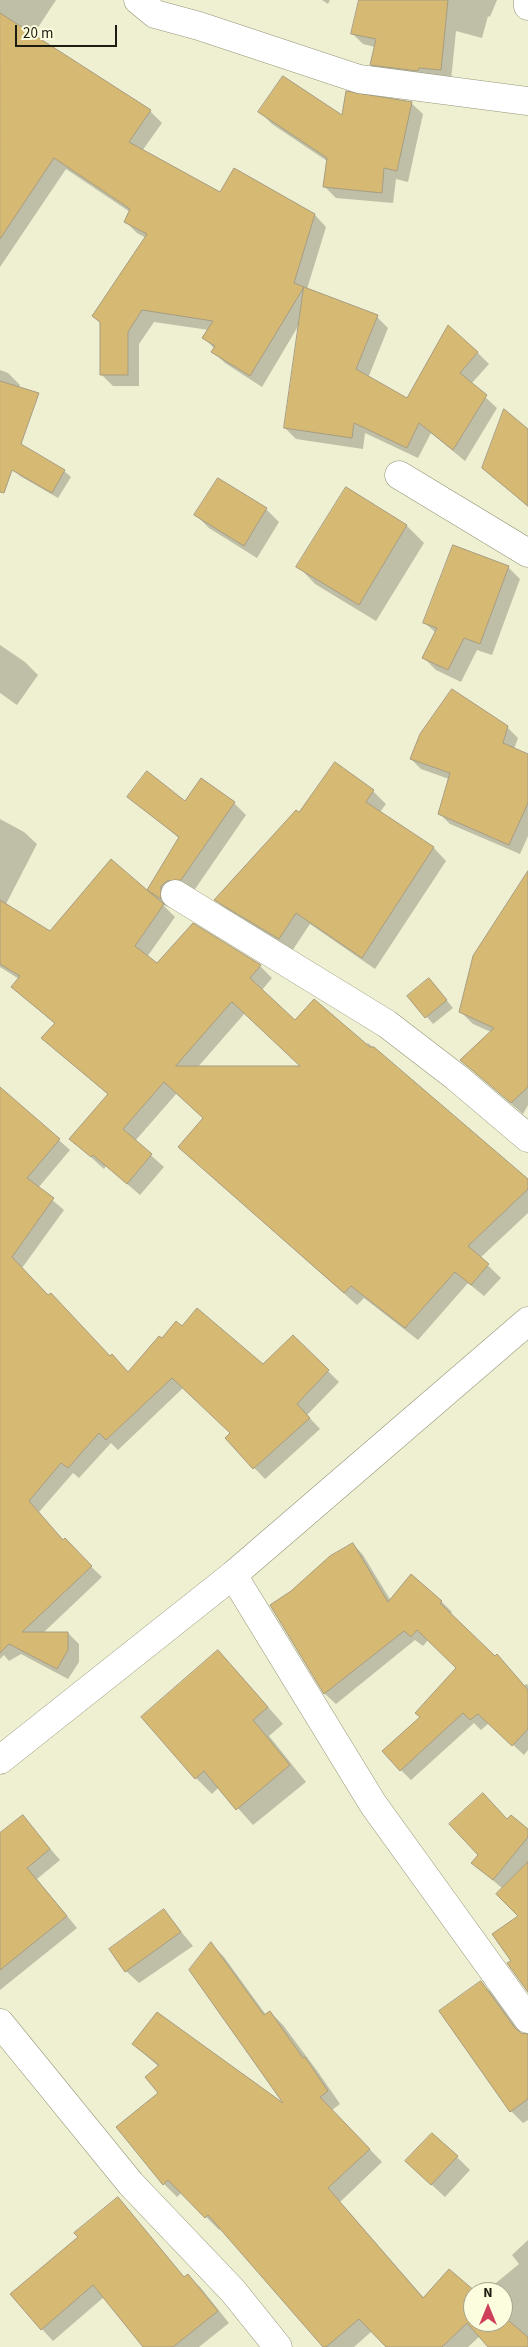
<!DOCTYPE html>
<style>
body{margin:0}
#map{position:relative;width:528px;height:2347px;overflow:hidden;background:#efefd1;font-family:"Source Sans 3",sans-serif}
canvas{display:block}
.north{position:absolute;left:463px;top:2282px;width:50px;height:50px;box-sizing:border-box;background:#fcfcde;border:1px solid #a3a28c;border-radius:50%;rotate:0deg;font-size:14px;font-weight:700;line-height:20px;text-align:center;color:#1d1c12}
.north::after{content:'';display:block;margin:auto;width:18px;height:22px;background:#cf3f5b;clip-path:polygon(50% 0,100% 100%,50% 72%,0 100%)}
.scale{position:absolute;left:15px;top:25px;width:102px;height:22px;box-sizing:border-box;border:2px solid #1d1c12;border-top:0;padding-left:6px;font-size:15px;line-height:18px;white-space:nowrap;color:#1d1c12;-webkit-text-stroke:4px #fcfcde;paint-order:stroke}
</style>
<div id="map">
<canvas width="528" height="2347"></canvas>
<div class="north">N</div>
<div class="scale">20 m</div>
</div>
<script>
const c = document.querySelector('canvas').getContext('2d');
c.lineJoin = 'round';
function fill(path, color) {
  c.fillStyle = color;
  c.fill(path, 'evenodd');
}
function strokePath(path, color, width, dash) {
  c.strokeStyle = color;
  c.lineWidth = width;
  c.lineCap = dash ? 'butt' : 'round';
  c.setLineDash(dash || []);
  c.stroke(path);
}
const shadow = new Path2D(`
 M0,0H56L37,29L39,32L36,37L150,111L162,123L142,151L221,194L315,215L326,227L307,289L377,317L388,328L368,378L408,400L448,327L478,353L489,364L471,384L497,408L465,461L431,433L418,458L365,433L363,449L296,439L285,428L300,323L262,387L225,363L213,352L215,349L204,338L209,330L154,322L139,344V386H113L101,374V324L93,316L146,238L137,233L125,221L130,212L66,169L0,267Z
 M322,0H330L328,4Z
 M360,0H497L490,17L488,16L482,38L456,31L451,80L382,75L371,64L375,47L363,44L353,34Z
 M411,103L423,114L408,182L396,179L393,203L336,198L324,186L327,161L272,124L260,112L342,117Z
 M0,370L8,373L20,385L11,407L0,404Z
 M528,430V507L483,467Z
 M14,470L64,471L71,477L58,498L20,476Z
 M218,480L266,509L279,522L257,558L209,528L196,515Z
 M346,489L407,526L424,543L376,621L315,584L298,566Z
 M508,567L520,579L492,655L477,650L461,682L436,670L424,658L436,633L425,623Z
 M0,645L25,662L38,675L17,705L0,693Z
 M507,727L518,738L514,749L528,755V836L520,854L450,824L439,813L449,779L421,769L411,759Z
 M335,764L373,791L386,804L380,812L434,848L446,861L375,969L310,924L292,951L229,912L216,900L299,814Z
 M129,796L185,803H234L246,815L193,892L173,899L172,909L162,904L175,917L147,957L157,965L260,966L272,978L262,990L295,1022L366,1045L368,1043L528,1181V1213L480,1258L501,1278L484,1296L468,1283L418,1340L364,1298L357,1305L192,1159L205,1119L177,1093L135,1141L164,1167L140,1195L106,1166L104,1169L71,1139L109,1095L42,1038L56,1025L12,987L19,979L0,967V819L24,832L37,844L6,904L50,933L148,892L180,839ZM245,1013L303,1068H197Z
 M528,874V1105L523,1114L461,1060L491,1032L473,1024L461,1012Z
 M435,986L453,1008L433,1024L409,996Z
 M1,1089L70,1150L38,1188L64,1210L22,1268L110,1358L128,1373L162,1340L182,1328L263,1366L293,1336L339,1382L307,1415L320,1429L265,1479L226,1438L232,1433L183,1388L118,1450L111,1443L79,1478L73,1473L39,1512L64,1541L102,1577L43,1633H68L79,1644V1662L68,1679L21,1654L9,1661L4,1655L0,1659Z
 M353,1544L363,1555L391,1601L412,1576L442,1602L452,1612L450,1614L495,1658L508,1667L524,1686L526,1684L528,1685V1750L524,1755L489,1723L481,1730L474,1723L411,1780L401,1770L421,1718L458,1668L428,1640L423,1646L415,1640L336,1704L325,1694L271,1605L292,1592Z
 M234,1668L283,1724L269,1736L306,1782L253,1825L219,1787L212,1794L196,1778Z
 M23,1817L60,1860L37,1879L77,1928L0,1990V1835Z
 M508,1821L528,1831V1990L513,1961L520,1917L503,1889L473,1863Z
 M164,1911L193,1946L139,1983L126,1971Z
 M211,1944L224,1957L266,2015L270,2012L283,2025L318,2072L340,2104L332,2110L382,2162L340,2202L424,2298L449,2270L474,2292L473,2322H503V2292H485L519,2264L512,2255L528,2240V2347H489L480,2336L468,2347H388L372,2331L354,2347H325L221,2228L219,2230L182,2192L177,2197L164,2184L159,2067L133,2044L287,2108Z
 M481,1983L494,1995L522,2035H528V2120L523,2123L511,2111Z
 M457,2157L470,2170L445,2197L420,2174Z
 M118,2199L185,2278L188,2276L200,2287L229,2323L199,2347H145L104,2297L53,2341L42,2329L79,2237Z`);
const building = new Path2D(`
 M359,0H448L441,70L419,68L418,71L370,65L376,39L351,34Z
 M0,13L151,110L129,142L220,192L234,168L315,214L294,283L304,287L250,376L211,352L215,346L202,338L213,321L142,310L128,332V375H100V322L92,316L147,234L124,222L130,209L54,158L0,239Z
 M283,76L342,115L346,91L412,102L397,171L384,168L382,193L323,187L327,158L258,112Z
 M304,287L378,315L356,369L407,398L448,325L478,352L460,373L487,395L453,450L419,423L407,448L354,423L352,438L284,428Z
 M0,381L39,393L21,444L65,470L52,493L12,470L4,493L0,492Z
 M504,409L528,429V506L482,468Z
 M218,478L267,508L244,546L194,515Z
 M346,487L407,525L359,605L296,567Z
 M453,545L509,566L480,644L464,638L448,670L422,658L437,628L423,623Z
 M452,689L508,726L503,743L528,754V803L509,845L438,814L450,773L410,759L420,734Z
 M335,762L374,790L366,802L434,847L362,958L296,913L279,939L214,900L296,810L299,812Z
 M147,771L185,801L201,778L235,802L181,880L167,881L161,886V899L147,890L164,904L135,946L157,963L193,923L261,965L250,978L295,1020L314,999L370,1047H374L528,1179V1189L468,1246L489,1264L471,1285L455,1272L405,1328L351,1286L344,1293L178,1147L203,1118L164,1082L123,1129L152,1154L127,1184L93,1155L91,1157L69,1139L108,1094L41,1038L55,1023L11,987L20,976L0,964V900L50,931L111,859L147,890L179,837L127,797ZM232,1002L300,1066H176Z
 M528,871V1087L511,1103L460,1060L494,1028L459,1012L473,956Z
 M429,978L447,1000L425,1018L407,996Z
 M0,1087L60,1139L27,1178L54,1198L12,1257L48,1295L51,1293L110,1356L112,1354L128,1372L159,1336L162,1338L176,1321L182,1326L197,1308L263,1364L293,1335L329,1370L297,1404L310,1418L253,1469L225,1438L230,1433L172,1378L106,1440L99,1433L68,1468L61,1463L29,1501L63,1540L65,1538L92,1566L22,1632H68V1650L57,1669L9,1644L0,1653Z
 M353,1543L388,1602L411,1574L442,1601L440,1603L495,1656L497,1654L528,1690V1729L512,1746L478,1714L470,1720L463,1713L400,1771L382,1751L420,1717L415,1713L456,1668L417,1630L411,1637L404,1631L324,1694L270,1605L291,1591L330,1556Z
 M218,1650L268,1707L253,1720L290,1765L236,1810L204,1771L195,1779L141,1717Z
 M483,1793L507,1819L511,1815L528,1829V1837L493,1880L471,1863L478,1855L449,1824Z
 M23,1815L50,1849L27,1868L67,1916L0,1970V1833Z
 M528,1862V1992L507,1963L511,1961L492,1934L518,1916L496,1894Z
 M164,1909L181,1932L125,1972L109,1949Z
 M211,1942L264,2015L270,2011L303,2058L305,2057L328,2091L320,2097L370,2149L328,2188L423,2298L449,2269L476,2292H473V2322H503V2316L528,2337V2347H488L467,2323L442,2347H386L359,2319L326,2347H323L208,2215L205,2218L168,2180L163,2185L116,2127L158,2093L145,2077L159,2065L132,2044L157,2012L283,2103L189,1970Z
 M481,1981L515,2028L521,2033L528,2034V2099L510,2112L439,2011Z
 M432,2133L458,2156L431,2185L405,2161Z
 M118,2197L184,2277L188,2274L218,2311L173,2347H143L93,2285L41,2330L10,2294L78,2237L74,2233Z`);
const street = new Path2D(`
 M138,0L155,14L199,26L359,79L528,101
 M528,0V6
 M399,475L528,553
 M175,894L387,1024L456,1077L528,1138
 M233,1575L373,1804L528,2019
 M0,2023L131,2184L233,2291L278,2347`);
const secondary = new Path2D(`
 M0,1760L233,1575L528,1321`);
fill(shadow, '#0003');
fill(building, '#d6b972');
strokePath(building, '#a79c82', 1);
strokePath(street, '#949478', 29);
strokePath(secondary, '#949478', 29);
strokePath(street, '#fff', 28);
strokePath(secondary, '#fff', 28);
</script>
